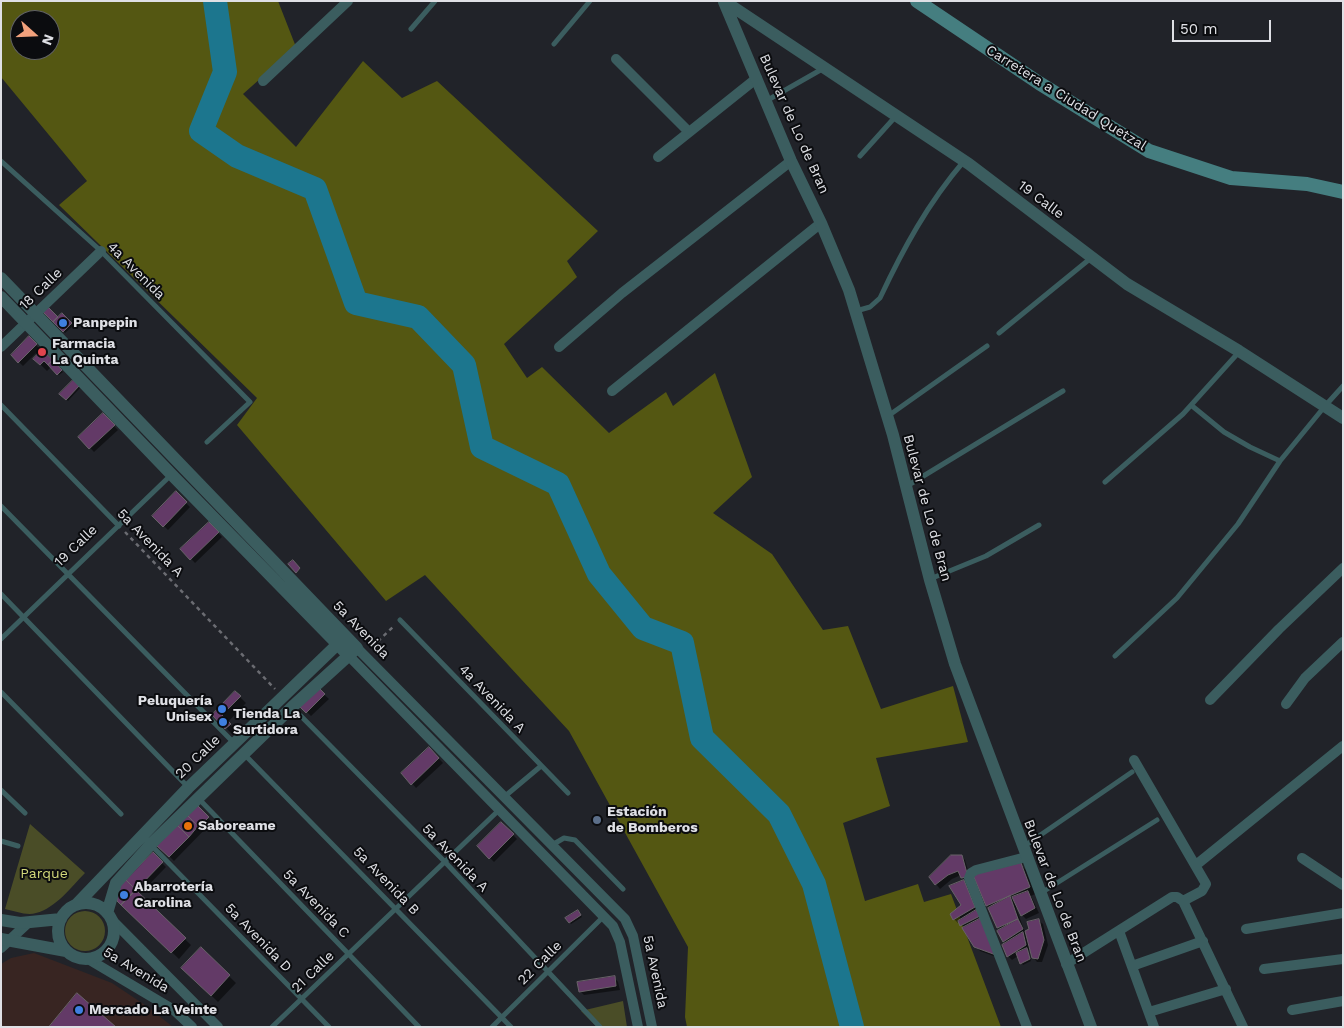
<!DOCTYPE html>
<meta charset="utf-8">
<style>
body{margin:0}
#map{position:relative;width:1344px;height:1028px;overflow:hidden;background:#212329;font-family:"Work Sans",sans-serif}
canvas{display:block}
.frame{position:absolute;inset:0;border:2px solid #dfe0e5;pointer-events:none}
.north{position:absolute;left:10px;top:10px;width:50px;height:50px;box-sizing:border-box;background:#0b0c0f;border:1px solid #606165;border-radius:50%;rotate:110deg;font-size:14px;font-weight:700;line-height:20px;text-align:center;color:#dfe0e5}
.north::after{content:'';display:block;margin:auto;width:18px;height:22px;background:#f1a17c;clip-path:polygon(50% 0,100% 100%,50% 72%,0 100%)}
.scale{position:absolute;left:1172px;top:20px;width:99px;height:22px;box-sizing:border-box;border:2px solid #dfe0e5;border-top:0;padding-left:6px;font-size:15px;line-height:18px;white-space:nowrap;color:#dfe0e5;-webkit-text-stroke:4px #0b0c0f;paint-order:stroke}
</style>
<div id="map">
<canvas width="1344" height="1028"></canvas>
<div class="frame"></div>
<div class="north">N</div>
<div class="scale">50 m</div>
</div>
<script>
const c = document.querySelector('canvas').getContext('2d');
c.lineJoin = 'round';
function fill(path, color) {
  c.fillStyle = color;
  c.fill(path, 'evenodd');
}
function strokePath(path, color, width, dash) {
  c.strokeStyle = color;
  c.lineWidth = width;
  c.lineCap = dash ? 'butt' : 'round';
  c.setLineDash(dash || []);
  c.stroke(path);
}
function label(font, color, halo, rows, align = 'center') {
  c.font = font + ' "Work Sans",sans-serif';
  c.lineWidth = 4;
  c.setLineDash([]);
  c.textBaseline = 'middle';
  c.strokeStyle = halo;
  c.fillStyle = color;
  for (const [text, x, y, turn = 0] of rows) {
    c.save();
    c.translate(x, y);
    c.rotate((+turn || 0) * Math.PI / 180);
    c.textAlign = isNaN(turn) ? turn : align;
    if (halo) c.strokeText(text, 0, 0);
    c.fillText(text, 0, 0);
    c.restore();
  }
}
const commercial = new Path2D(`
 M34,953L112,983L148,1007L173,1027H1V964L11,958Z`);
const green = new Path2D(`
 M30,824L85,873C71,887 56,908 36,913C27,916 15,911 5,909Z
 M65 931a20 20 0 1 1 40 0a20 20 0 1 1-40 0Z
 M623,1001L627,1027H597L581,1011Z`);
const forest = new Path2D(`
 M1,1H278L296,47L243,94L296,147L363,61L402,98L437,81L598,231L567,261L577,277L504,344L527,378L542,367L609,433L666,392L673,406L715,373L752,477L713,513L772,554L823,630L848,626L881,709L953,686L968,742L876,758L890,806L843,823L865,901L918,884L924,902L951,894L1001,1027H687L685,1017L688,947L569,731L425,575L386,601L237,425L257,398L59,205L87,181L1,77ZM20,20H50V50H20Z`);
const shadow = new Path2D(`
 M46,306L58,319L62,315L73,326L65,333L42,310Z
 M29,338L40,349L23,366L12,355Z
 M35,359L52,361L63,372L59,375L51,367L47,371Z
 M73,381L80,388L68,401L61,394Z
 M103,415L118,430L94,452L80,437Z
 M176,493L190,507L168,530L154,516Z
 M209,523L222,537L195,563L182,549Z
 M317,688L329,699L311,716L300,705Z
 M235,692L246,703L228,722L236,731L233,735L213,715Z
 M429,748L443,763L416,788L403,773Z
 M197,807L212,822L174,861L159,846Z
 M501,823L517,839L494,862L478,846Z
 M153,854L166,867L139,895L191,945L179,959L118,900Z
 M961,856L965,860L971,881L964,882L968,885L999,958L980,951L960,923H958L954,919L962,905L951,886L965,881L961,875L952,879L940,889L936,884Z
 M1021,865L1027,871L1035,894L1031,896L1039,913L1026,919L1022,915L1018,907L1016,908L1025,932L1031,930L1038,920L1043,924L1048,945L1042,962H1037L1033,957L1031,949L1027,951L1031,961L1023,965L1018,956L1012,960L1008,956L1004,946L1006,944L998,932L1001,930L987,905Z
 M579,913L582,917L571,924L567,919Z
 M201,949L236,983L218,1002L183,968Z
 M614,977L618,982L620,990L584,995L580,991Z`);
const river = new Path2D(`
 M215,1L225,72L201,131L237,156L315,189L356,303L418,317L464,365L482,447L558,484L599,574L643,628L682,643L702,738L779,814L814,884L852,1027`);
const building = new Path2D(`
 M46,305L58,317L53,322L41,310Z
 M62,313L72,323L63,332L53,322Z
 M29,336L37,344L18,363L11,355Z
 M42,350L53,360L48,365L44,361L40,365L33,359Z
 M53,360L62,370L57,375L48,365Z
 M73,380L79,386L66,400L59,394Z
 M103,413L115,425L89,449L78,437Z
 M176,491L187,502L163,527L152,516Z
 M209,522L219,532L190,560L180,549Z
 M293,560L300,568L296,573L288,564Z
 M317,686L325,694L306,713L298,705Z
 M235,691L241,696L222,715L231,724L225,729L212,715Z
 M429,747L439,758L411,785L401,773Z
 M197,805L209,817L199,827L187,815Z
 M187,815L198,826L189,837L177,825Z
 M501,822L514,834L489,859L477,846Z
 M177,825L189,837L169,857L157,846Z
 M153,852L163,862L136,890L126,880Z
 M951,855H962L968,877L961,878L958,871L948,875L935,885L929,877Z
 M1021,863L1030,887L986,906L973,875Z
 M126,880L136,890L121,905L117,901L118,888Z
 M964,880L975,907L953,920L950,914L961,905L949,886Z
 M136,890L186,938L171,953L121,905Z
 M1028,891L1035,908L1021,916L1012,897Z
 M1010,896L1018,919L997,928L988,908Z
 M578,910L581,915L569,923L565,918Z
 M976,910L980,916L960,926L958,921Z
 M981,918L996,955L974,947L962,928Z
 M1018,919L1023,929L1003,942L997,931Z
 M1039,919L1044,940L1038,959L1032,958L1025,931L1029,929L1027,922Z
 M1023,932L1026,945L1007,957L1002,945Z
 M201,947L230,975L211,996L181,968Z
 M1027,948L1030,959L1020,964L1016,953Z
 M615,976L616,986L579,992L577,982Z
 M77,993L116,1027H49Z`);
const path = new Path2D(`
 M125,532L275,689
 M372,647L394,626`);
const service = new Path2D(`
 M411,29L435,1
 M554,44L590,1
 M766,101L824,68
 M860,156L896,116
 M1,161L101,251L250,402L207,442
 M856,311L870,307L880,298C903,249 928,203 964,161
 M999,333L1091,258
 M1,405L119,526
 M1191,405L1224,432L1250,447L1280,461
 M888,416L987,346
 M1105,482L1183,414L1239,352
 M907,486L1063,391
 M1,506L234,743
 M930,579L986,556L1039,525
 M1,594L188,787
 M400,620L568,793
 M1,639L171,475
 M1115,656L1177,598L1238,524L1280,461L1325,406L1343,386
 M1,692L121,814
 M292,707L445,862L600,1027
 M244,754L511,1027
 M1,790L25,813
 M504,797L541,766
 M198,798L419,1027
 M1,841L18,846
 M151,845L329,1027
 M552,845L564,838L575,840L623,889
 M1023,847L1132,772
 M1041,893L1157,820
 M272,1027L499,810
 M492,1027L604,916`);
const minor = new Path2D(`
 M616,59L689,132
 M263,81L348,1
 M658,157L757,78
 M1,347L101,251
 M559,347L622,293L791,161
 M612,391L821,223
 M357,648L625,919L633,936L652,1027
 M349,656L613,926L620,942L638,1027
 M1210,700L1279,629L1343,568
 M1286,704L1305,678L1343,642
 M1134,760L1206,884L1202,891L1183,901
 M1026,857L976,870L971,873L969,878L1027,1027
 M1302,858L1343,885
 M1196,865L1343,746
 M112,920L218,1027
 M1246,929L1343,913
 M1119,931L1154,1027
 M1,948L29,922
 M88,959L174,1010L192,1027
 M1066,964L1172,897H1177L1183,901L1243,1027
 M1132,966L1203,941
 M1264,969L1343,959
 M1292,1010L1343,1001
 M1149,1012L1226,989`);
const tertiary = new Path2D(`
 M724,1L969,164L1127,284L1239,351L1343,418
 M724,2L791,161L821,223L849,290L893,435L930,580L955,664L1091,1027
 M1,278L357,648L292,707L151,844L116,883L107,913
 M1,297L172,475L349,656
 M58 931a28 28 0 1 1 56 0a28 28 0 1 1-56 0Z
 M76,905L188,788L344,638
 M1,920L20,923L61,919
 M1,939L66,951`);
const secondary = new Path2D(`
 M917,1L1039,83L1149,151L1231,178L1307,184L1343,192`);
const markers = [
 [63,323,5,"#3f7fe0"],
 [42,352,5,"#e0444e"],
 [222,709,5,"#3f7fe0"],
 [223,722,5,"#3f7fe0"],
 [597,820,5,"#5c6f8a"],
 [188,826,5,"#e8710a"],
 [124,895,5,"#3f7fe0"],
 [79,1010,5,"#3f7fe0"]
];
const streetNames = [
 ["Carretera a Ciudad Quetzal",1066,98,32],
 ["Bulevar de Lo de Bran",794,124,66],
 ["19 Calle",1041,200,37],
 ["4a Avenida",136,271,45],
 ["18 Calle",41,289,-44],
 ["Bulevar de Lo de Bran",927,508,75],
 ["5a Avenida A",150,543,46],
 ["19 Calle",76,546,-44],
 ["5a Avenida",361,630,46],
 ["4a Avenida A",492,699,46],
 ["20 Calle",198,757,-44],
 ["5a Avenida A",455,858,46],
 ["5a Avenida B",386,881,46],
 ["Bulevar de Lo de Bran",1055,891,69],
 ["5a Avenida C",316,904,46],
 ["5a Avenida D",258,938,46],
 ["22 Calle",540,963,-45],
 ["5a Avenida",136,970,31],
 ["21 Calle",313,972,-44],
 ["5a Avenida",655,972,78]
];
const poiNames = [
 ["Panpepin",73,323],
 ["Farmacia",52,344],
 ["La Quinta",52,360],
 ["Peluquería",212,701,"right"],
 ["Unisex",212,717,"right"],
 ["Tienda La",233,714],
 ["Surtidora",233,730],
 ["Estación",607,812],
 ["de Bomberos",607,828],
 ["Saboreame",198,826],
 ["Abarrotería",134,887],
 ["Carolina",134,903],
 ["Mercado La Veinte",89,1010]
];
const parkNames = [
 ["Parque",44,874]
];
fill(commercial, '#382522');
fill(green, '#4a4d27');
fill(forest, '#545712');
fill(shadow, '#0007');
strokePath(river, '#1c768e', 24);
fill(building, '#633a67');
strokePath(building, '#686268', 1);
strokePath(path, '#6b6c72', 2.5, [4, 4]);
strokePath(service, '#3b5d5f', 5);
strokePath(minor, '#3b5d5f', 10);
strokePath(tertiary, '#3b5d5f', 12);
strokePath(secondary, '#457e80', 14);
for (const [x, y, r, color] of markers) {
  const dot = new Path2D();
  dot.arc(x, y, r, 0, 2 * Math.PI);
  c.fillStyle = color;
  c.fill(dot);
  strokePath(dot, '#0b0c0f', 2);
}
label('14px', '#dfe0e5', '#0b0c0f', streetNames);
label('bold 14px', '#dfe0e5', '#0b0c0f', poiNames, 'left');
label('14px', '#d2d87a', '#0b0c0f', parkNames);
</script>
